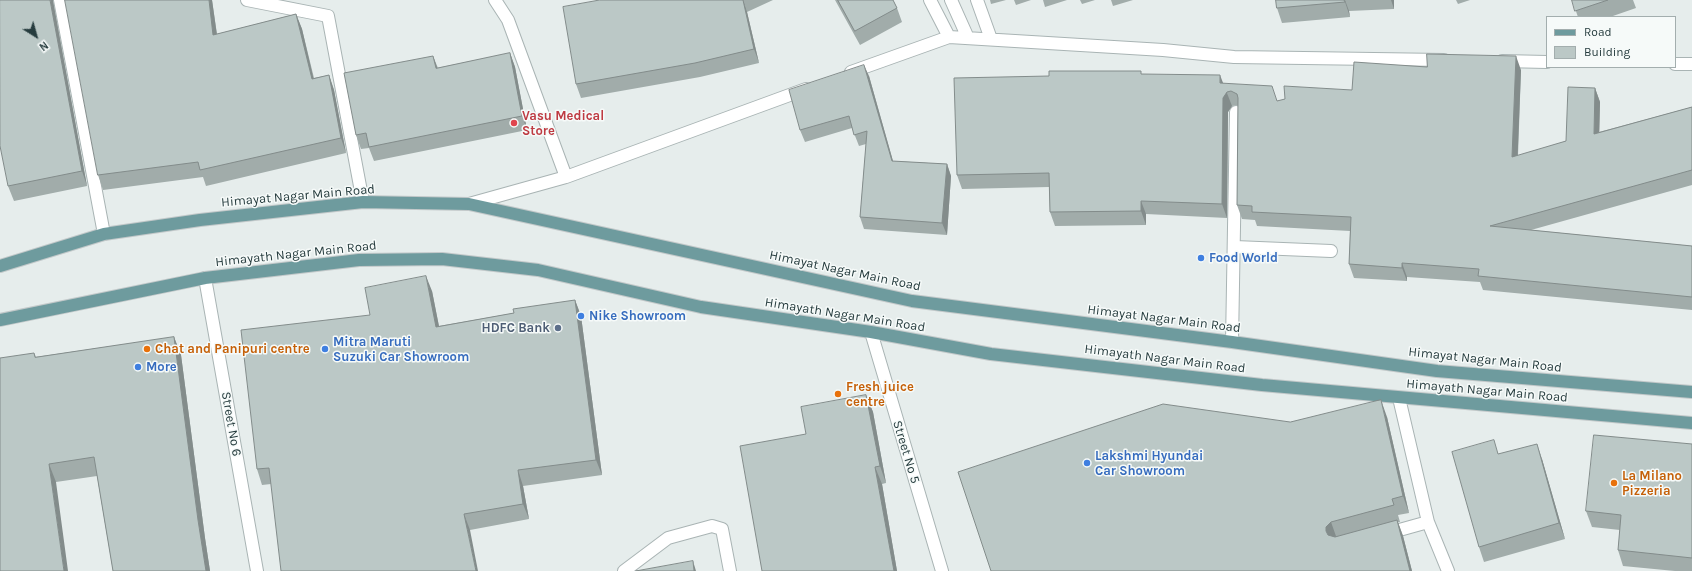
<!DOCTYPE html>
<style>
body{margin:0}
#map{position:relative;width:1692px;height:571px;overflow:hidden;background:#e6edec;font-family:Karla,sans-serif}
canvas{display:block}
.legend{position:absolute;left:1546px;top:16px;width:130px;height:52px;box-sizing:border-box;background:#f6faf9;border:1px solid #a3aeae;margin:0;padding:5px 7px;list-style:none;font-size:12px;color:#263c3e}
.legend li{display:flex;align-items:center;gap:8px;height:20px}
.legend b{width:20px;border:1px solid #a3aeae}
.north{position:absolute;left:16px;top:16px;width:40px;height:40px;-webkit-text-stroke:3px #f6faf9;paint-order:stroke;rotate:143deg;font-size:11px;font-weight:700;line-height:16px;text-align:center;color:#263c3e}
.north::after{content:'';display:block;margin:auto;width:14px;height:18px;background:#263c3e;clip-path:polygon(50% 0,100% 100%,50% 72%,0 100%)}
</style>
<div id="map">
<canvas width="1692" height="571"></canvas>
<ul class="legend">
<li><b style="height:5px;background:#6e9b9e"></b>Road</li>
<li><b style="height:11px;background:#bbc8c6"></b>Building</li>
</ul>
<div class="north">N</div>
</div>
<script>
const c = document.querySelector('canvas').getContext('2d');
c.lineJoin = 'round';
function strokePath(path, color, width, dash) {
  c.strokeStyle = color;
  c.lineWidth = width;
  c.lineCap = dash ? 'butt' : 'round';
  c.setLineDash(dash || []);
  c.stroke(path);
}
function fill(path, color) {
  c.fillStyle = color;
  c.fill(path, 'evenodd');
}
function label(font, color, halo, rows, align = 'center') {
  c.font = font + ' Karla,sans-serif';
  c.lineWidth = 3;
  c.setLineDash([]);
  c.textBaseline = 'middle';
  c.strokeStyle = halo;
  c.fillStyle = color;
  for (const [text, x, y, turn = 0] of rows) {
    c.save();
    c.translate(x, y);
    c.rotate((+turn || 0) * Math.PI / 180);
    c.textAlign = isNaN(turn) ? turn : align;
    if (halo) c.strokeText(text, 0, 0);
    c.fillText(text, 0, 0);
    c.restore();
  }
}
const lane = new Path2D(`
 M60,0L104,234
 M1235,247L1331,251
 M1232,342L1236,112`);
const street = new Path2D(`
 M247,0L328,16L363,202
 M495,0L508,20L566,177
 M930,0L949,37
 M951,0L968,38
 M977,0L991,39
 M1502,61L1547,62
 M1675,64H1692
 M851,72L949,37L1163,50L1234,57L1444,60
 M469,204L566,177L806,89
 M205,278L257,571
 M871,332L942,571
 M1399,398L1428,522L1448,571
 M1385,534L1428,522
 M624,571L668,538L712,526L722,529L730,571`);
const primary = new Path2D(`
 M0,266L104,234L200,220L363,202L469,204L912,301L1232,342L1437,371L1692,392
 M0,320L205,278L359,260L442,259L538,270L701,307L871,332L991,354L1262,385L1692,423`);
const wall = new Path2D(`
 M65,0H212L217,34L296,14L302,29L314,78L329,75L334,90L346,153L206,186L203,177L103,190L98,175Z
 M600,0H773L747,12L759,63L700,77L581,98L576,84Z
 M835,0H893L897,8L902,22L860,45Z
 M990,0H1006L991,4Z
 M1014,0H1031L1016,5Z
 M1043,0H1067L1045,7Z
 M1080,0H1095L1082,4Z
 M1111,0H1133L1113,6Z
 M1276,0H1394V9L1349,11L1350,17L1282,23L1277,8Z
 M1456,0H1470L1458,4Z
 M1572,0H1633L1636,8L1610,17H1578Z
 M53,1L87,186L14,201L8,186Z
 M510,53L515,67L527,130L374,161L369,148L361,149L356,135L433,56L438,68Z
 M1427,67L1521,70L1518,156L1566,141L1595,88L1600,102L1599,132L1692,107V185L1531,230L1692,246V310L1483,290L1480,282L1407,277V281L1354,278L1349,264L1350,231L1257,226L1255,220L1242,219L1237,205L1238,106L1237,105L1232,106L1228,112L1227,218L1146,214V225L1055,226L1050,212L1049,187L962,189L957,175L1142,74L1223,83L1277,101L1352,90Z
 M869,76L893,161L947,164L951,176L947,235L864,229L860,217L866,144L859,146L852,128L805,142L800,130Z
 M432,291L439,326L514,313L575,300L581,316L602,475L523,486L529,519L470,530L271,484L262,485L257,469L370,315Z
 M174,337L181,355L205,538L210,571H113L97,476L56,482L0,571L34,353L36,357Z
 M866,395L873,412L886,483L882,484L897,571H762L806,434Z
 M1387,417L1409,513L1398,515L1400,522H1398L1403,536L1412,571H991L1290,422Z
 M1692,444V571H1675L1623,566L1618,550L1620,530L1592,527L1586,511Z
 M1499,454L1542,459L1565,539L1484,562L1479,547Z`);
const shadedWall = new Path2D(`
 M50,0H53V1L87,186L82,171Z
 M209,0H212L219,50L213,35Z
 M743,0L747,12L759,63L754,49Z
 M1344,0H1345L1349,11L1350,17L1345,2Z
 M1391,0H1394V9Z
 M296,14L302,29L317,94L312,79Z
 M510,53L515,67L527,130L522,116Z
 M433,56L438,70L436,68Z
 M1516,56L1521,70L1517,171L1512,157Z
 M864,65L869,76L896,172L892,161Z
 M329,75L334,90L346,153L341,138Z
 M1220,75L1232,106L1228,112L1227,218L1222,204Z
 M1595,88L1600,102L1599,147L1594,134Z
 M947,164L951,176L947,235L942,223Z
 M1141,201L1146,214V225L1141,211Z
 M1402,263L1407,277V281L1402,268Z
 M426,276L432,291L442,342L436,327Z
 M575,300L581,316L602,475L596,460Z
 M174,337L181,355L205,538L210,571H206L198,520Z
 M866,395L873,412L886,483L880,466Z
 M1381,400L1387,417L1409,513L1403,496Z
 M1537,444L1542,459L1565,539L1559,523Z
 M49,464L56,482L68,571H64Z
 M875,467L882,484L897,571H894Z
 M518,470L523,486L529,519L523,504Z
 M464,514L470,530L478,571H476Z
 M1397,520L1403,536L1412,571H1410Z
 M1331,522L1337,539L1332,544L1326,531V527Z
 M693,561L696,571H694Z`);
const building = new Path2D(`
 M0,0H50L82,171L8,186L0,146Z
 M65,0H209L213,35L296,14L312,79L329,75L341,138L200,170L198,162L98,175Z
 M600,0H743L754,49L695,63L576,84L563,7Z
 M838,0H893L897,8L855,31Z
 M1276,0H1344L1345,2L1277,8Z
 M1572,0H1608L1575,11Z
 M510,53L522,116L369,147L366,133L356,135L344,73L433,56L436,68Z
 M1427,54L1516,56L1512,157L1566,141L1568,87L1595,88L1594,134L1692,107V170L1490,226L1692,246V297L1478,276L1479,269L1402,263V268L1349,264L1351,217L1252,212V206L1237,205L1238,98L1237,94L1231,91L1227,92L1223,98L1222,204L1141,201V211L1050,212L1049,173L957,175L954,78L1049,76V71H1141V74L1220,75V83L1272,86L1277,101L1285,99L1284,86L1352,90L1354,62L1427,67Z
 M864,65L892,161L947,164L942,223L860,217L867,131L854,135L849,116L800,130L789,90Z
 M426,276L436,327L514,313L513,309L575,300L596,460L518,470L523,504L464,514L476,571H281L269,468L257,469L241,330L370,315L365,288Z
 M174,337L198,520L206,571H113L94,457L49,464L64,571H0V358L34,353L35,357Z
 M866,395L880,466L875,467L894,571H762L740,446L806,434L801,407Z
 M1381,400L1403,496L1392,499L1394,505L1331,522L1326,527V531L1328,535L1335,537L1397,520L1410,571H991L958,472L1163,404L1290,422Z
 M1594,435L1692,444V558L1618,550L1621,515L1586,511Z
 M1494,440L1498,454L1537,444L1559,523L1479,547L1452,452Z
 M693,561L694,571H636Z`);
const markers = [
 [514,123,4,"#e0444e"],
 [1201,258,4,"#3f7fe0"],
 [581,316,4,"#3f7fe0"],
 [558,328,4,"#5c6f8a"],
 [147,349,4,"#e8710a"],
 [325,349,4,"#3f7fe0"],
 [138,367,4,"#3f7fe0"],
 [838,394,4,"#e8710a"],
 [1087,463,4,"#3f7fe0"],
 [1614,483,4,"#e8710a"]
];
const healthNames = [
 ["Vasu Medical",522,116],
 ["Store",522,131]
];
const streetNames = [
 ["Himayat Nagar Main Road",298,196,-5],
 ["Himayath Nagar Main Road",296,254,-6],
 ["Himayat Nagar Main Road",845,271,12],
 ["Himayath Nagar Main Road",845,315,9],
 ["Himayat Nagar Main Road",1164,319,7],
 ["Himayath Nagar Main Road",1165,359,7],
 ["Himayat Nagar Main Road",1485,360,6],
 ["Himayath Nagar Main Road",1487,391,5],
 ["Street No 6",231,424,80],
 ["Street No 5",906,452,73]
];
const shopNames = [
 ["Food World",1209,258],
 ["Nike Showroom",589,316],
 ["Mitra Maruti",333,342],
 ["Suzuki Car Showroom",333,357],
 ["More",146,367],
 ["Lakshmi Hyundai",1095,456],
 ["Car Showroom",1095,471]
];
const serviceNames = [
 ["HDFC Bank",550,328]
];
const foodNames = [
 ["Chat and Panipuri centre",155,349],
 ["Fresh juice",846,387],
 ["centre",846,402],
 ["La Milano",1622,476],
 ["Pizzeria",1622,491]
];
strokePath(lane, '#a9b4b4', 14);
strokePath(street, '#a9b4b4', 14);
strokePath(primary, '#c2c8c9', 14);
strokePath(lane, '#fff', 12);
strokePath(street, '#fff', 12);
strokePath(primary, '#6e9b9e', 12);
fill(wall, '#a1acaa');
fill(shadedWall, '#838c8b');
fill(building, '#bbc8c6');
strokePath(building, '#838c8b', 1);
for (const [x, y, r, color] of markers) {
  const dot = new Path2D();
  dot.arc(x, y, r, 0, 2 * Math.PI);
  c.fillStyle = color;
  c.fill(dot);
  strokePath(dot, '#f6faf9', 1.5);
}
label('bold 13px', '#be3a42', '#f6faf9', healthNames, 'left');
label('13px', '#263c3e', '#f6faf9', streetNames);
label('bold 13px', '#366cbe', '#f6faf9', shopNames, 'left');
label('bold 13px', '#4e5e75', '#f6faf9', serviceNames, 'right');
label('bold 13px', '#c56008', '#f6faf9', foodNames, 'left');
</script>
